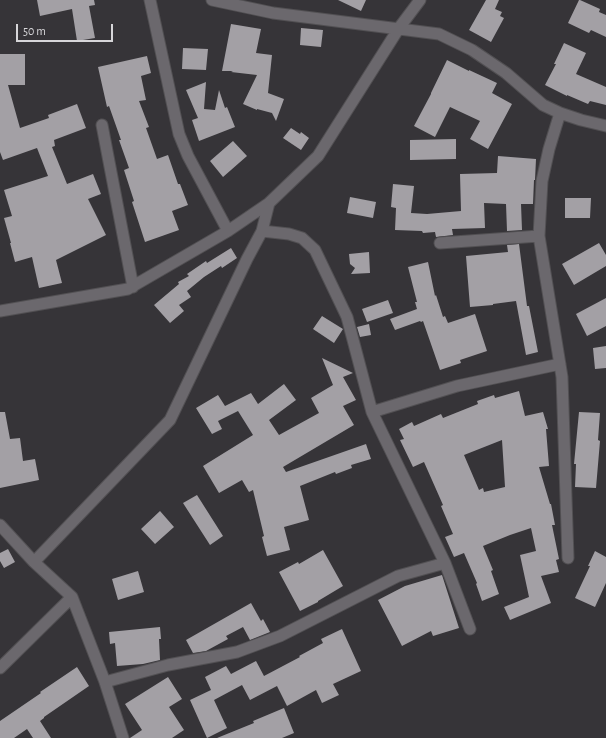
<!DOCTYPE html>
<style>
body{margin:0}
#map{position:relative;width:606px;height:738px;overflow:hidden;background:#363438;font-family:"Alegreya Sans",sans-serif}
canvas{display:block}
.scale{position:absolute;left:16px;top:24px;width:97px;height:18px;box-sizing:border-box;border:2px solid #d7d6d9;border-top:0;padding-left:5px;font-size:12px;line-height:14px;white-space:nowrap;color:#d7d6d9;-webkit-text-stroke:3px #363438;paint-order:stroke}
</style>
<div id="map">
<canvas width="606" height="738"></canvas>
<div class="scale">50 m</div>
</div>
<script>
const c = document.querySelector('canvas').getContext('2d');
c.lineJoin = 'round';
function fill(path, color) {
  c.fillStyle = color;
  c.fill(path, 'evenodd');
}
function strokePath(path, color, width, dash) {
  c.strokeStyle = color;
  c.lineWidth = width;
  c.lineCap = dash ? 'butt' : 'round';
  c.setLineDash(dash || []);
  c.stroke(path);
}
const building = new Path2D(`
 M37,0H94L95,5L89,6L95,38L77,41L72,9L40,16Z
 M338,0H366L361,11Z
 M486,0H499L495,9L502,12L500,16L504,18L491,42L469,30Z
 M579,0H580L600,9L599,12L606,15V37L591,30L589,33L568,23Z
 M231,24L261,29L256,53L272,55L268,93L284,99L276,121L272,113L257,109V110L243,104L257,75L231,72L233,71H222Z
 M301,28L323,30L321,47L300,45Z
 M564,43L586,53L576,74L606,87V105L590,101L588,104L567,95V96L545,85L556,64H554Z
 M183,48L208,49L206,70L182,69Z
 M0,54H25V85H8L20,128L49,118L48,115L77,104L86,128L54,140L55,146L52,147L67,184L93,174L101,194L88,199L106,235L56,260L62,283L39,288L32,257L15,262L10,243H11L4,218L12,216L4,190L48,176L37,148L3,160L0,152Z
 M147,56L151,73L141,76L146,100L139,101L149,127L146,128L157,159L168,155L178,184H180L188,205L172,211L179,230L145,242L132,202L134,201L124,170L129,168L119,140H121L109,106L107,107L98,67Z
 M447,60L469,71V70L497,83L492,93L512,104L488,149L470,139L480,121L450,107L435,137L414,126L431,94V93Z
 M206,82L204,109L215,110L219,90L225,108L227,107L235,127L199,141L192,120L198,118L186,90Z
 M291,128L300,134L301,132L309,138L301,150L283,138Z
 M456,139V159L410,160V140Z
 M233,141L247,156L223,177L210,161Z
 M498,156L536,159L535,180H534L533,204H521L522,230L507,231L506,204L484,203L485,228L452,229L453,235L436,237L435,232L423,233L422,231L395,230L396,208L391,207L393,184L414,186L411,213L427,214L461,211L460,174L497,173Z
 M350,197L376,202L373,218L347,213Z
 M565,198H591L590,218H565Z
 M599,243L606,255V266L574,285L562,264Z
 M519,244L527,306H529L538,352L526,355L516,301L493,304V305L470,307L466,256L508,252L507,245Z
 M231,248L237,258L222,268L221,266L204,277L187,291L191,297L179,305L184,311L170,323L154,305L179,284L178,282L189,276L187,274L206,261L207,263Z
 M369,252L370,273L351,274L355,268L350,264L349,254Z
 M428,262L435,296L436,295L443,317L445,316L448,323L475,314L487,351L460,360L461,363L440,370L423,321L421,322L420,321L395,330L390,319L417,309L415,302H417L408,267Z
 M606,298V326L587,336L576,314Z
 M388,300L393,313L367,322L362,309Z
 M322,316L343,329L334,343L313,329Z
 M369,324L371,335L360,337L357,327Z
 M606,346V368L595,369L593,348Z
 M322,358L353,373L343,377L356,400L343,406L354,425L283,467L286,472L366,444L371,459L351,465L352,468L336,474L335,472L300,486L309,520L284,527L290,550L267,556L262,537L264,536L253,490L249,492L242,480L219,493L203,466L253,435L238,411L218,421L222,429L212,434L196,408L218,395L225,406L251,393L258,404L284,384L296,400L269,420L279,435L319,413L311,398L333,385Z
 M519,391L525,416L543,412L548,429H546L549,466L539,467L550,504H551L555,525H552L559,559L556,560L559,572L541,576L551,603L510,620L504,607L529,597L520,555L536,551L531,528L510,535L483,546L493,570L491,571L499,594L482,601L476,584L477,583L464,553L454,557L445,537L453,534L441,506L443,505L424,462L413,467L400,440L404,439L399,429L412,422L414,426L441,414L443,418L478,404L477,401L494,395L495,398ZM502,440L505,487L484,492L483,488L479,490L464,455Z
 M0,412H5L10,439L20,438L23,461L35,459L39,480L0,488Z
 M579,412L600,413L598,440L600,441L596,488L575,487L576,464H574Z
 M197,495L223,536L210,545L183,503Z
 M160,511L174,527L155,544L141,529Z
 M8,549L15,562L4,568L0,561V553Z
 M323,550L343,586L318,601V602L300,611L279,572L298,562L299,564Z
 M595,551L606,557V583L595,607L575,598L590,566H588Z
 M138,571L144,592L118,600L112,579Z
 M442,575L459,628L433,636L431,631L402,646L378,600L405,586Z
 M251,603L261,621L263,619L270,632L250,640L243,627L226,636L228,639L206,651L193,653L186,640Z
 M160,627L161,639H159L160,660L143,664L117,666L115,643L110,644L109,632Z
 M342,629L361,671L333,684L339,695L322,703L316,690L287,706L277,686L250,700L242,685L214,700L227,728L207,738L190,700L211,690L205,677L226,666L231,674L256,661L264,676L300,657L299,656L323,643L321,639Z
 M77,667L89,686L44,717V718L40,721L51,738H33L27,729L14,738H0V721L41,693L40,692Z
 M168,677L182,699L169,707L184,730L172,738H130L142,730L125,704Z
 M284,708L294,733L282,738H217L254,723L253,721Z`);
const minor = new Path2D(`
 M150,0L179,134L188,156L228,231
 M212,0L273,13L439,34L472,50L506,73L543,105L560,113L581,120L606,126
 M560,113L549,149L542,181L539,236L562,377L568,558
 M102,125L133,287
 M262,231L289,234L302,238L315,250L347,317L372,412L445,563L470,629
 M440,243L539,236
 M0,311L128,289L228,231L269,203L318,156L399,28L420,0
 M372,412L457,386L560,364
 M0,525L34,562L72,597L105,682L123,738
 M34,562L170,420L247,259L262,231L269,203
 M0,668L72,597
 M105,682L168,665L237,652L280,636L398,576L445,563`);
fill(building, '#a3a0a5');
strokePath(minor, '#525053', 13);
strokePath(minor, '#6b686d', 11);
</script>
